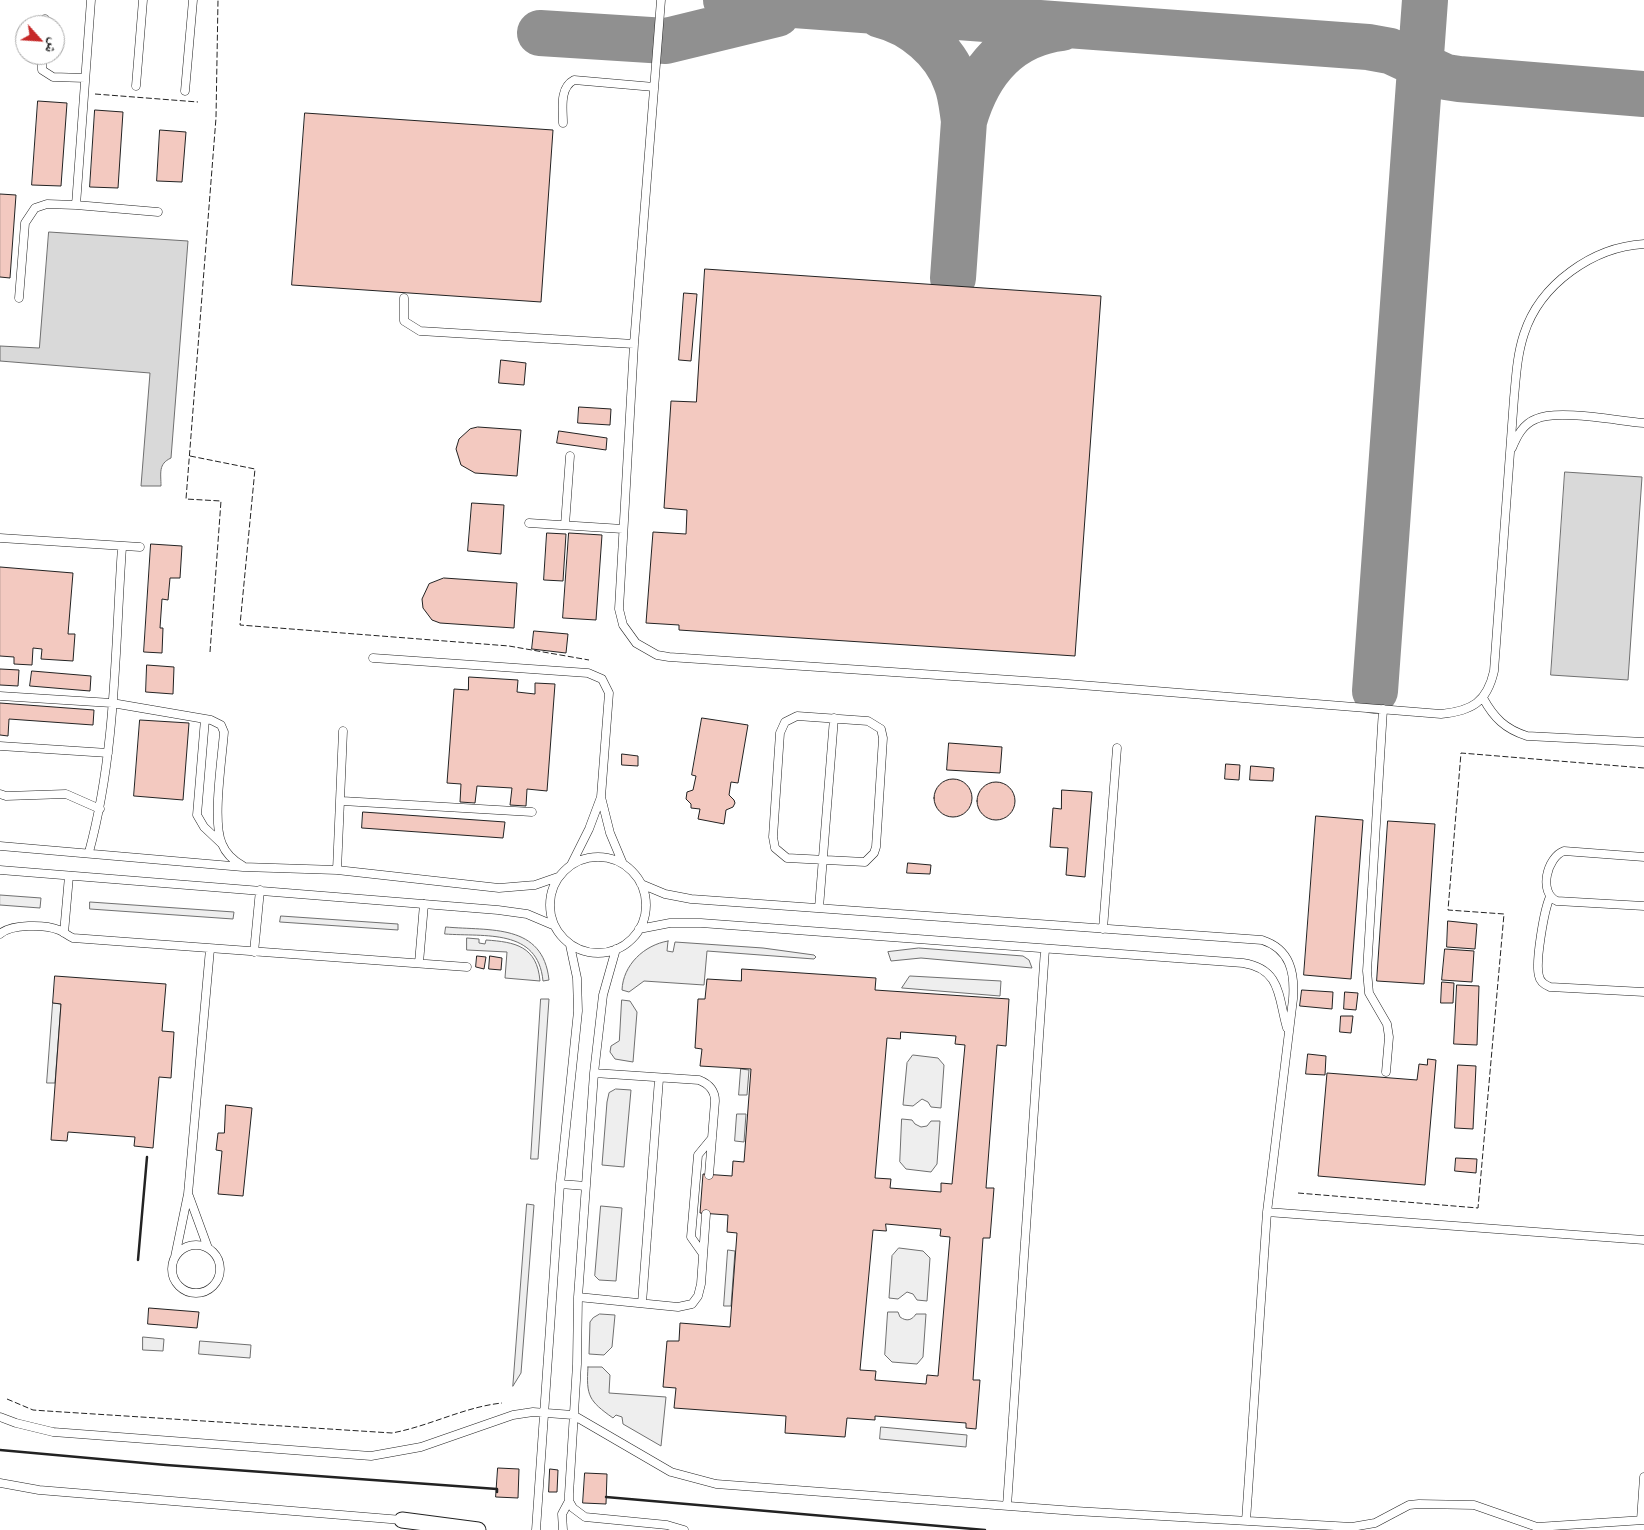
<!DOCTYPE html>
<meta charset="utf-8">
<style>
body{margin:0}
#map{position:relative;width:1644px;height:1530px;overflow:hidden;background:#fff;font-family:Montserrat,"Noto Naskh Arabic",sans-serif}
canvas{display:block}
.north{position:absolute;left:15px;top:15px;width:50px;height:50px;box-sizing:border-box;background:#fff;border:1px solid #a7a7a7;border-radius:50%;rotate:116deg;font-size:14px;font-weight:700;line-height:20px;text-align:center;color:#222}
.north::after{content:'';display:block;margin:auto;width:18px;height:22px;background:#c62828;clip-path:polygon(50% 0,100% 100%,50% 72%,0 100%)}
</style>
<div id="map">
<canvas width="1644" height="1530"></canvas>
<div class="north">ش</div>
</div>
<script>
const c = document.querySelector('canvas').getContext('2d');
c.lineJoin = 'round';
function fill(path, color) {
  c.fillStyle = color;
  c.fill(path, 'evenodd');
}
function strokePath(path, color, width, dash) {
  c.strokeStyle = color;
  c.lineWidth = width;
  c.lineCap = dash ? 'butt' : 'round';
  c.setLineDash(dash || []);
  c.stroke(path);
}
const green = new Path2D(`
 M0,895L41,898L40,908L0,905Z
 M90,902L234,912L233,919L90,909Z
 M281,916L398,924V930L280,922Z
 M446,927C490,931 543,923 549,980L543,981C538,928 485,937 445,934Z
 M467,938L479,939V943L485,944L486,940C515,942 537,946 540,981L505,978L507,952L467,950Z
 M668,941L667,951L673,952L675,942L763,948L814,955L816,957L814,959L707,951L704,985L644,981L629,992L622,990C623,965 644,945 668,941Z
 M919,948L1023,956L1029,960L1032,968L921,958L891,961L888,952Z
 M910,976L1001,981L1000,996L902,988Z
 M541,999H549L538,1159H531Z
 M622,1000L630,1001L637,1012L633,1062L615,1059L610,1052L611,1046L619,1041Z
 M53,1003L61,1004L55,1083H47Z
 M913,1055L938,1058L944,1065L941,1108L931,1107L928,1102L922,1099L913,1106L903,1105L907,1063Z
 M741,1069L749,1070L747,1095H739Z
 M616,1089L631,1090L624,1167L602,1165L607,1102L609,1093Z
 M737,1114H746L744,1142L735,1141Z
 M902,1119L912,1120L915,1124L921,1127L927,1126L931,1121H940L937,1164L931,1172L906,1169L900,1162Z
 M527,1204L534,1205L521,1373L513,1386Z
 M601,1206L622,1208L616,1281L599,1280L595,1276Z
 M899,1248L923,1251L930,1258L927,1301L917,1300L913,1294L907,1292L898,1299L889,1298L892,1256Z
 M728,1250L735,1251L731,1306H724Z
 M888,1312H898L900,1317C907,1322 912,1320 916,1314H926L923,1357L917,1364L892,1362L885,1355Z
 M600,1314L615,1315L612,1347L604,1355L589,1354L590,1322L593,1318Z
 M143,1337L164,1339L163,1351L143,1350Z
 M200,1341L251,1345L250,1358L199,1354Z
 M588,1367H602L610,1375L609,1393L666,1397L661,1446L623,1424L622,1417L616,1415L613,1418C589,1401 586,1396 588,1367Z
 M881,1427L967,1435L966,1447L880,1439Z`);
const water = new Path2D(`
 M49,232L188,241L171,458C158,464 161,473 161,486H141L150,373L0,361V346L39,348Z
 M1565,472L1642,477L1628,680L1551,675Z`);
const taxiway = new Path2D(`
 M726,0L1368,47L1390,51L1446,77L1459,79L1644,94
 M880,15C913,23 945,50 956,82C961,94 962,108 964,121
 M540,33L666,41L777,14
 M953,278L964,121C978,72 1009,34 1062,28
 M1375,691L1425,0`);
const building = new Path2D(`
 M38,101L67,103L61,186L32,185Z
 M95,110L123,112L118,188L90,187Z
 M305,113L553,130L541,302L292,285Z
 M160,130L186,132L182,182L157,181Z
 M0,194L16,195L10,278L0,277Z
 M705,269L1101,296L1075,656L679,630V625L646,623L653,532L686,534L687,510L664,508L671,401L696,402Z
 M684,293L697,294L691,361L679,360Z
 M501,360L526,363L524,385L499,383Z
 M579,407L611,409L610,425L578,423Z
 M478,427L521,430L517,476L475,473L461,465L456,449L459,439L470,429Z
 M559,431L607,438L606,450L557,443Z
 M472,503L504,505L501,554L468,551Z
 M547,533L566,534L563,581L544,580Z
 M569,533L602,535L596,620L563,618Z
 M151,544L182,546L180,578H170L168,600L162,599L160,628H163L162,653L144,652Z
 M0,567L73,573L68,634H75L73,661L41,659L42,649L33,648L32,665L14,664V657L0,656Z
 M444,578L517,583L514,628L440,623L432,620L423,608L422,599L429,584Z
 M534,631L568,634L566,653L532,649Z
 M147,665L174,667L173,694L146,692Z
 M0,669L19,670L18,686L0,685Z
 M32,671L91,676L90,691L30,686Z
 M469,677L518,680L517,692L535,694V683L555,684L547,791L527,789L526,806L510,805L512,788L477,786L475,803L460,802L461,784L447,783L454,689L468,690Z
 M0,703L94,710L93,725L9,719L8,736L0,735Z
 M702,718L748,725L738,783L731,782L729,795L734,800L735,803L733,807L726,810L724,824L698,819L700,809L691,808V804L686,799L687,792L693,790L696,776L692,775Z
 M140,720L189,723L183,800L134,796Z
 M949,743L1002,747L1000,773L947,770Z
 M622,754L638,756V766L622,765Z
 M1226,764L1240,765L1239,780L1225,779Z
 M1251,766L1274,768L1273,781L1250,780Z
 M934 798a19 19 0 1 1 38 0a19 19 0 1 1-38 0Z
 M977 801a19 19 0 1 1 38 0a19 19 0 1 1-38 0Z
 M1062,790L1092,792L1085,877L1066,875L1068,848L1050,847L1053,808L1061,809Z
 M363,812L505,822L503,838L362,828Z
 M1316,816L1363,820L1351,979L1304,975Z
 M1388,821L1435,824L1424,984L1377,981Z
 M908,863L931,865L930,874L907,873Z
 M1448,921L1477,924L1475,949L1447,947Z
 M1445,949L1474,951L1472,982L1442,980Z
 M477,956L486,957L484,969L476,967Z
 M490,956L502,958L501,970L489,969Z
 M742,969L876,978L875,990L1009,999L1006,1046L997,1045L986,1188H994L990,1238H983L973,1380H980L976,1429L966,1428V1423L875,1416V1420L847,1418L845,1437L785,1433L786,1416L674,1408L676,1388L663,1387L667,1341H679L680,1323L730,1327L737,1233L727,1232L728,1215L700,1213L703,1174L732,1176L733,1161L744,1162L751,1069L700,1066L702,1049L695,1048L698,999H705L707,979L741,981ZM901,1032L956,1036L955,1044L965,1045L952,1184L941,1183V1192L890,1188L891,1179L875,1178L887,1038L900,1039ZM886,1224L941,1229L940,1236L950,1237L938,1376L927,1375L926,1384L875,1380L876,1371L860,1370L873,1230L886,1231Z
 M55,976L166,984L162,1031L174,1032L171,1078L159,1077L153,1148L134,1146L135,1137L68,1132L67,1141L51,1140L61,1004L53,1003Z
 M1442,982L1454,983L1453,1003H1441Z
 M1457,985L1479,986L1477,1045L1454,1044Z
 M1302,990L1333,992L1332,1009L1300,1006Z
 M1345,992L1358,993L1356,1010L1344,1009Z
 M1341,1016H1353L1351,1033L1340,1032Z
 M1308,1054L1326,1056L1325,1075L1306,1074Z
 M1428,1059L1436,1060L1425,1185L1318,1176L1327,1073L1417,1080L1419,1064L1427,1065Z
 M1458,1065L1476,1066L1473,1129L1455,1128Z
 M226,1105L252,1108L243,1196L218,1194L222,1151L216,1150L218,1133H224Z
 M1456,1158L1477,1159L1476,1173L1455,1171Z
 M149,1308L199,1312L197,1328L148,1324Z
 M498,1468L519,1469L518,1498L496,1497Z
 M550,1469L558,1470L557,1492H549Z
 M585,1473L607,1474L606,1504L583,1503Z`);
const service = new Path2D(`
 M661,0L634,344L619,609L623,625L636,643L657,655L669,657L1056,683L1441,714C1472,711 1487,702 1494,671L1514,398C1516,377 1517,355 1524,334C1540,284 1593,247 1644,244
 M45,25V19
 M42,55V70L53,77L85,78
 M136,86L143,0
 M185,91L193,0
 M563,123C563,109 559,88 574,80L654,87
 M76,205L91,0
 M19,298L25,223L35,208L47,204L76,205L158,212
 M404,298V321L420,331L634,344
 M1512,448C1517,436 1523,424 1536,419C1558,409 1618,421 1644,423
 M529,523L623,529
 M565,525L570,456
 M0,538L140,547
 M373,658L588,673L602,679L609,693L601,797L589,829L571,865
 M0,696L112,703L211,720L221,725L224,732C222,759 212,822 222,844C226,854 234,861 243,866
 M1483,698C1494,718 1505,729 1527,736L1644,742
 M1383,709L1367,971L1369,993L1387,1024L1389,1037L1386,1072
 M797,716L868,721L881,729L883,738L876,847L874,853L865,862L787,858L775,848L773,837L780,733L785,722Z
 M205,719L197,815L204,827L221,843
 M0,746L108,753
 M0,794L6,796L66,794L100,809
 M601,797L610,833L623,864
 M342,801L532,812
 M0,846L243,867L337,870L499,888L535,885L558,877
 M89,852C116,753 115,648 122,547
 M550 905a48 48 0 1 1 96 0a48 48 0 1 1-96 0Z
 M1644,857L1564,851C1547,857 1538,893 1557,901L1644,906
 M0,870L498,910L527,914L553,925
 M337,870L343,731
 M641,884L665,894L691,899L1262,940C1290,949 1295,972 1293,999L1267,1212L1246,1521
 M1550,897C1544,910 1535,963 1539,976C1540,982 1545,985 1550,987L1644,992
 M819,908L834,718
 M639,929L670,923H701L1243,963C1282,969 1278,998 1287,1028
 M1103,929L1117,748
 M64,933L69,876
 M0,934C11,924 45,924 59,930C64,932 68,936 73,938L467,967
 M254,952L260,890
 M419,963L424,904
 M594,1073L699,1080C709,1084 715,1090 715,1101L709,1175
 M560,1184L586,1186
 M189,1196L208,1248
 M1267,1212L1644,1240
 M172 1269a24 24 0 1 1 48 0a24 24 0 1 1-48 0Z
 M703,1254L691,1237L698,1155L712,1138
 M175,1257L188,1194L210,949
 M578,1297L678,1307L692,1304L698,1296L701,1284L706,1214
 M642,1303L659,1079
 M0,1417L16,1423L53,1432L371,1456L421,1447L513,1415L533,1412L573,1415L671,1472L716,1484L1075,1511L1352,1527L1375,1523L1409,1505L1419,1504L1474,1505L1537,1527L1644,1520
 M0,1483L39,1490L402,1520
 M569,1501L573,1508L585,1517L667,1525L684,1530
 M1007,1506L1045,949
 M1641,1520L1644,1477
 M536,1530L560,1184L578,1011L577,978L570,945
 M563,1530L562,1514L569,1501V1494L577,1364L578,1297L594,1073L603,995L616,949`);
const minor = new Path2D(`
 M402,1520L478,1530`);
const fence = new Path2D(`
 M95,94L198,102
 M190,456L255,469L240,625L509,646L589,660
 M210,652L221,501L186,499L216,118L218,0
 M1298,1193L1478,1208L1504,914L1448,910L1461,753L1644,768
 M7,1399L33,1410L47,1411L392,1433C430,1426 464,1407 502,1403`);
const wall = new Path2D(`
 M138,1260L147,1157
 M0,1450L166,1465L497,1489V1492
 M606,1497L985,1530`);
fill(green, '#eee');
strokePath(green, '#6f6f6f', 1);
fill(water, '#d9d9d9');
strokePath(water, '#6f6f6f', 1);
strokePath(taxiway, '#909090', 46);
fill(building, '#f3c9c0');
strokePath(building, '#222', 1);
strokePath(service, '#222', 9);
strokePath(minor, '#222', 17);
strokePath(service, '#fff', 8);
strokePath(minor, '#fff', 15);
strokePath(fence, '#222', 1, [6, 2.5]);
strokePath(wall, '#222', 2.5);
</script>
